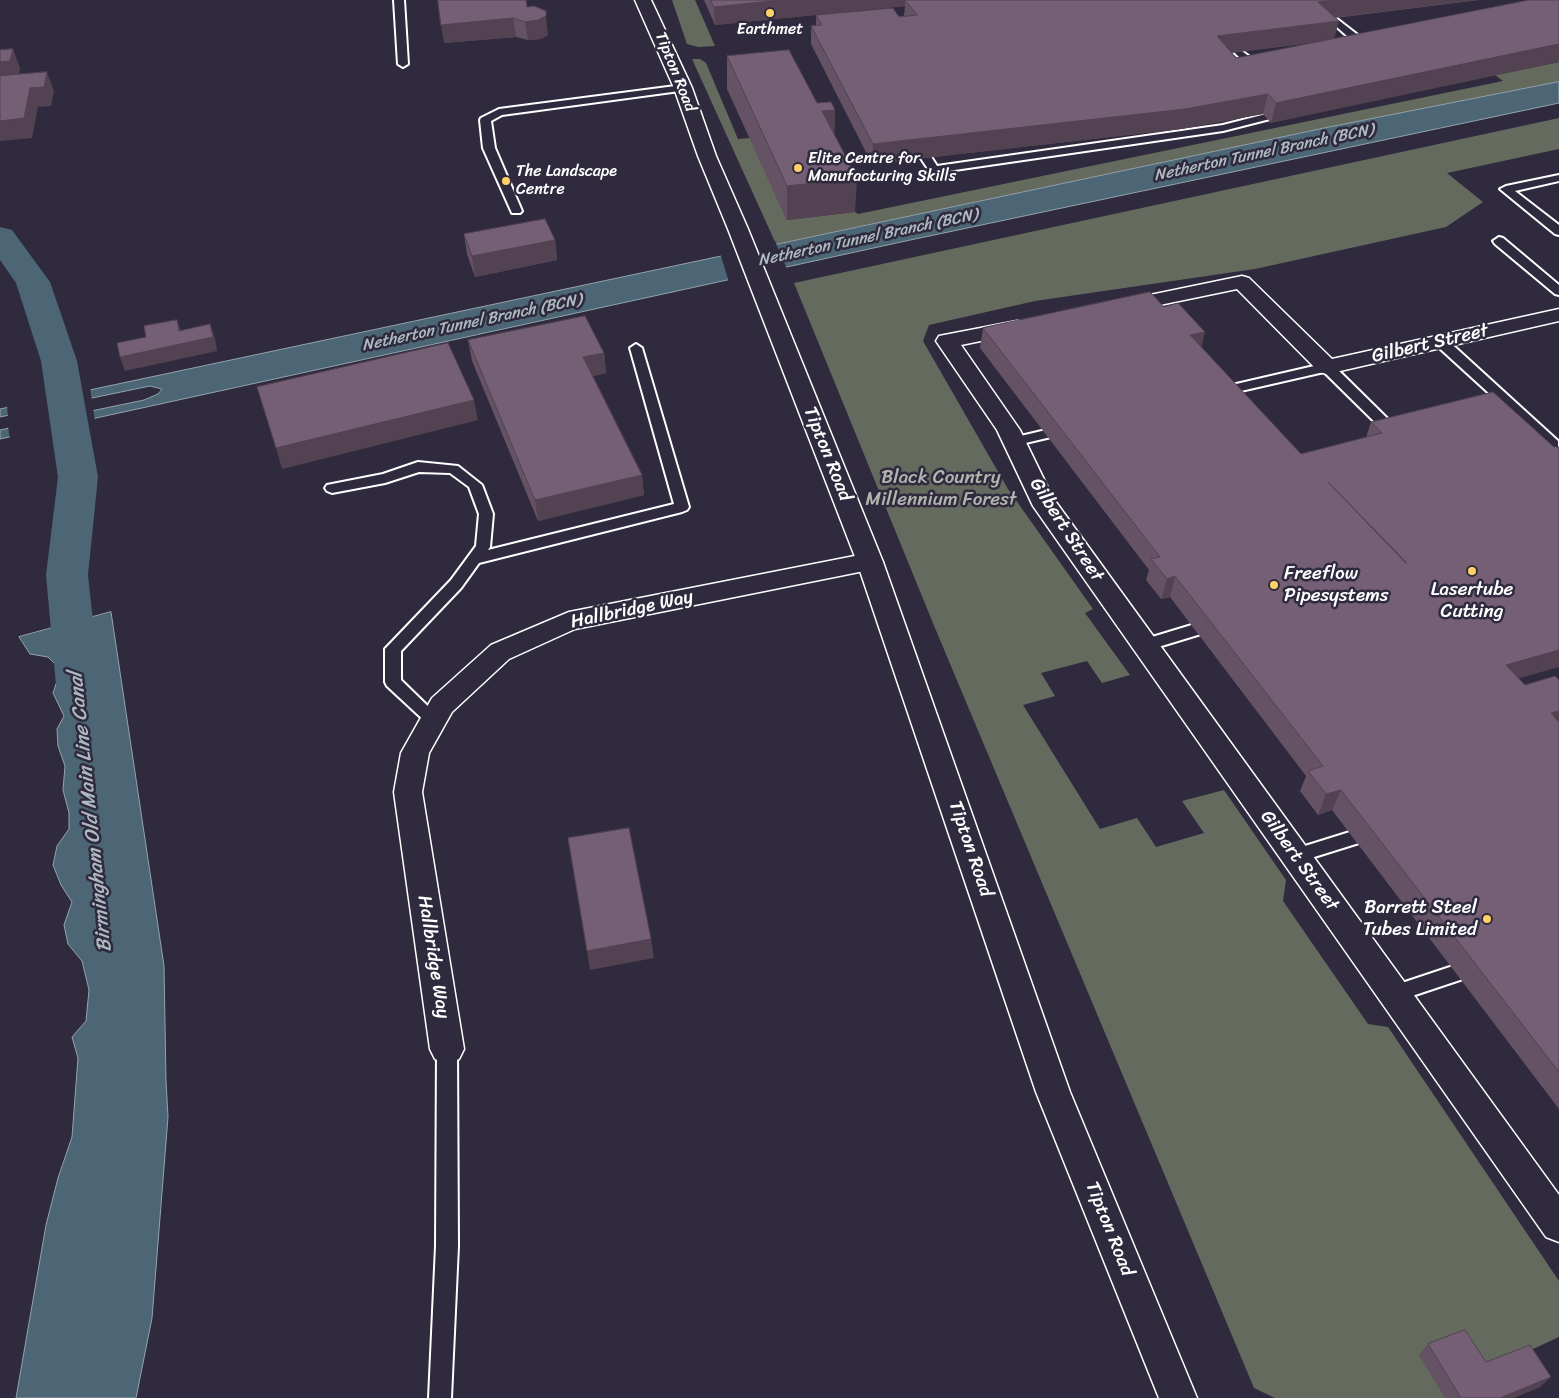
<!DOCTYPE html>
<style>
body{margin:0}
canvas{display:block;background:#2f2a3d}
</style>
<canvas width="1559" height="1398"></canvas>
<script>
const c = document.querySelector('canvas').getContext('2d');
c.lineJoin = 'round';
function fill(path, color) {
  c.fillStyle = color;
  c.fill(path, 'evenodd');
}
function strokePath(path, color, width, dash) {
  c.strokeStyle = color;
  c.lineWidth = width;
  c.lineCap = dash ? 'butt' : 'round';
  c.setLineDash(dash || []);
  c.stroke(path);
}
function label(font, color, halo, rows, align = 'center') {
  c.font = font + ' Sriracha,sans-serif';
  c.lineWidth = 5;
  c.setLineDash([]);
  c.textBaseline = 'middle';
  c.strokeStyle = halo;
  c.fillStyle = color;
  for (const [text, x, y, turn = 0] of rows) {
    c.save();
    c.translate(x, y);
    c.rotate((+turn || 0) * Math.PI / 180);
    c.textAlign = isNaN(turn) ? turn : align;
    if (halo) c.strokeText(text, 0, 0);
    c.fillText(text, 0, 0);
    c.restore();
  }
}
const green = new Path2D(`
 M672,0H695L715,46L698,47L687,44Z
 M692,59H700L706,63L738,139L750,138L787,220L855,212L858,214L1503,81L1495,75L1559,62V82L1329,127L776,244Z
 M1559,118V149L1447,173L1483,202L1446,227L1255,269L1035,301L929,325L923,341L1008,489L1093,609L1085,613L1130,675L1102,683L1087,661L1041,673L1055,696L1023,705L1100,829L1137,818L1156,847L1204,833L1182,801L1224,790L1286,880L1283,901L1368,1024L1388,1027L1559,1281V1337L1520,1355L1445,1398H1275L1254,1388L935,628L794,283Z`);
const water = new Path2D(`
 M1559,82V103L901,242L0,439V430L144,400L158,394L162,389L150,386L0,417V409L1329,127Z
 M111,612L164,966L166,1081L168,1117L152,1318L136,1398H16L46,1225L58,1178L72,1137L78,1058L72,1037L86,1021L89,990L82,961L68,944L64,925L72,902L61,885L53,865L57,846L69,829V813L63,790L65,766L58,746L57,729L64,716L53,693L58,678V667L48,657L30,654L19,637Z`);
const pier = new Path2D(`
 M775,241L787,269L729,282L720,253Z
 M90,387L92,401L8,418L7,405Z
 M93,408L95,421L10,440L8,426Z`);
const canal = new Path2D(`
 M0,227L12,230L50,282L77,361L98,477L88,575L100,685L94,697L78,701L62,697L56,685L46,575L58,477L41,361L16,283L0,260Z`);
const lane = new Path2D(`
 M394,0H404L408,64L403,67L398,64Z
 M1332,15L1363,39V43H1355L1329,20L1327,18Z
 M1239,49L1254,60V64H1246L1234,52Z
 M683,85L688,88L687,90L502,115L491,121L495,148L522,211L520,213H512L483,148L480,120L481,118L499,109Z
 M1266,114L1270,115L1271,117L1270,119L1223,131L934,173L930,172L920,157L926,154L930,155L937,166L1223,125Z
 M1559,175V181L1515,191L1559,225V235L1555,234L1500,189L1506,186Z
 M1499,237L1503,238L1559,285V295L1555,294L1495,244L1493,241Z
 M1440,337L1445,338L1558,441V447H1548L1435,344L1434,341Z
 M636,344L642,348L689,507L687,510L682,512L479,563L461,588L401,651V680L442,720L440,724L434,726L428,724L387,686L385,682V649L451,580L476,546L479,514L469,487L450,473L419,472L385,483L332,493L327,491L325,488L327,485L383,474L418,462L458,466L482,485L493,514L490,547L488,550L674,504L630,348Z
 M1327,363L1332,364L1401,432L1403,435L1401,438H1391L1324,372L1219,396L1212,392L1219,388Z
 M1046,430L1051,431L1053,434L1051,437L1013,446L1008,445L1006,442L1008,439Z
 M1195,624L1201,626L1203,630L1201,634L1145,651L1139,649L1137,645L1139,641Z
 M1353,831L1359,833L1362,838L1359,843L1295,863L1289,861L1286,856L1289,851Z
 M1456,965L1463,967L1465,973L1463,979L1394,1002L1387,1000L1384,994L1387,988Z
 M447,1040L454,1043L457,1049L458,1246L451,1398H429L436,1246L437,1049L440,1043Z`);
const street = new Path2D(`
 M1242,276L1249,278L1332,359L1559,309V321L1327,374L1319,372L1237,289L1121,313L1114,311L1110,307L1114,303L1121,301Z
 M1017,321L1025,322L1028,327L1025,332L961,345L1020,430L1053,498L1559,1195V1242L1546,1237L1033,506L997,430L936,341L939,336Z
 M870,553L879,556L883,562L879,568L575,629L509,659L452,712L429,753L422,792L464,1049L459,1059L447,1064L435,1059L430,1049L394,792L401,753L432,698L491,645L569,612Z`);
const primary = new Path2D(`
 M635,0H651L692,88L716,156L748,229L883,562L1070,1092L1197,1398H1159L1036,1092L857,562L728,229L698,156L674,88Z`);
const wall = new Path2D(`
 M704,0H1479L1335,18L1271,123L1263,114L1181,129L872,164L811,44V26L816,25V15L904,16L905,6L715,25ZM1318,42L1236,58L1231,53Z
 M527,7L548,35L541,39L528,40L516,37L444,43Z
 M727,56L817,103L835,110L834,135L855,212L787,220L727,89Z
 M464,234L555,240L557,260L475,277L467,254Z
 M1164,307L1301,454L1366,438L1371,422L1493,392L1519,679L1525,685L1559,680V1109L1332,810L1318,815L1300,791L1306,776L1170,597L1161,599L1146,580L1149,570L980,348L983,328Z
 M468,340L604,353L606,373L593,376L642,475L644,495L538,521L472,361Z
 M1428,1344L1486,1362L1540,1387L1513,1398H1445L1419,1355Z`);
const shadedWall = new Path2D(`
 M781,0H905V6L715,25L714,7Z
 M1335,0H1479L1313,20L1318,2Z
 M546,16L548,35L541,39L528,40L525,22Z
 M513,18L516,37L444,43L441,25Z
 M1339,21L1334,40L1213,55L1217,36Z
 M1559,44V62L1271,123L1276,103Z
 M13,49L20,68L18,80L0,82V62Z
 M47,72L54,91L51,106L38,107L32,138L0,141V121L30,88Z
 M1268,94L1263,114L1181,129L872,164L873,144Z
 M835,110L834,143L822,111Z
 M857,178L855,212L787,220V186Z
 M555,240L557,260L475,277L472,256Z
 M177,320L182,334L210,324L215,338L217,351L125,371L120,357L179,331Z
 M1205,332L1200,353L1190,335Z
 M604,353L606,373L586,378L583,357Z
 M474,400L478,420L282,469L276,448Z
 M642,475L644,495L538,521L535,500Z
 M1175,576L1170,597L1161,599L1167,579Z
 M1559,650V667L1496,685L1506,665Z
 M1559,711V728L1551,713Z
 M1341,790L1332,810L1318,815L1326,794Z
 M651,939L654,958L590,970L587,951Z
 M1551,1377L1540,1387L1513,1398H1500Z`);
const building = new Path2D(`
 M438,0H526L527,7L534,6L546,11V16L538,20L525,22L513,18L441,25Z
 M711,0H781L714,7Z
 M905,0H1335L1318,2L1339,21L1217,36L1236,58L1529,0H1559V44L1276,103L1268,94L1185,109L873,144L811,26L822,25L816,15L893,8L899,17L917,15Z
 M13,49L10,61L0,62V50Z
 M789,50L817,103L831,102L835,110L822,111L857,178L787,186L727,56Z
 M47,72L44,87L30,88L24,118L0,121V76Z
 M545,219L555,240L472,256L464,234Z
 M1150,292L1164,307L1178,303L1205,332L1190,335L1301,454L1382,433L1371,422L1493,392L1555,448L1559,447V650L1506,665L1525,685L1555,676L1559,680V711L1551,713L1559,722V1072L1341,790L1326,794L1308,771L1323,766L1175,576L1167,579L1151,559L1160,557L983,328ZM1328,482L1406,562V563Z
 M585,316L604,353L583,357L642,475L535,500L468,340Z
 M177,320L179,331L210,324L213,337L120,357L117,343L146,337L144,326Z
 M448,343L474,400L276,448L257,387Z
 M629,828L651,939L587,951L568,838Z
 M1465,1330L1486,1362L1530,1345L1551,1377L1500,1398H1461L1428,1344Z`);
const markers = [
 [770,13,5,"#ffd166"],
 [798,168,5,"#ffd166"],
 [506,181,5,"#ffd166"],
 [1472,571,5,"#ffd166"],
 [1274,585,5,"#ffd166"],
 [1487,919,5,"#ffd166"]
];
const farPoinames = [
 ["Earthmet",770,30,"center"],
 ["Elite Centre for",808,159],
 ["Manufacturing Skills",808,177],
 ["The Landscape",516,172],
 ["Centre",516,190]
];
const farStreetnames = [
 ["Tipton Road",675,72,68]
];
const farWaternames = [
 ["Netherton Tunnel Branch (BCN)",1264,153,-12],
 ["Netherton Tunnel Branch (BCN)",868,238,-12],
 ["Netherton Tunnel Branch (BCN)",472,323,-12]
];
const streetNames = [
 ["Gilbert Street",1430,344,-13],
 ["Tipton Road",827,454,68],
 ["Gilbert Street",1066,530,57],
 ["Hallbridge Way",632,610,-12],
 ["Tipton Road",970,849,71],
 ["Gilbert Street",1299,861,54],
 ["Hallbridge Way",433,957,81],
 ["Tipton Road",1109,1229,68]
];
const parkNames = [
 ["Black Country",941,478],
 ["Millennium Forest",941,500]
];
const poiNames = [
 ["Freeflow",1284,574],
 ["Pipesystems",1284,596],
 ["Lasertube",1472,590,"center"],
 ["Cutting",1472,612,"center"],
 ["Barrett Steel",1477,908,"right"],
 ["Tubes Limited",1477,930,"right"]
];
const waterNames = [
 ["Birmingham Old Main Line Canal",91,812,-96]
];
fill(green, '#646a5d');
fill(water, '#4c6675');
strokePath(water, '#94a3ac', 1);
fill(pier, '#2f2a3d');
fill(canal, '#4c6675');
strokePath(lane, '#fff', 4);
strokePath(street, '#fff', 3);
strokePath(primary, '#fff', 3);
fill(lane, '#2f2a3d');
fill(street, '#2f2a3d');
fill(primary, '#2f2a3d');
fill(wall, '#655265');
fill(shadedWall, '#524252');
fill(building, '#755f75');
strokePath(building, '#524252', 1);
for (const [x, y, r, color] of markers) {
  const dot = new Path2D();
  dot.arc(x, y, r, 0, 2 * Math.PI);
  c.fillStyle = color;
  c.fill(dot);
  strokePath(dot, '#2f2a3d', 2);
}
label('16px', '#fff', '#2f2a3d', farPoinames, 'left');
label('16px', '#fff', '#2f2a3d', farStreetnames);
label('italic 16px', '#aebac1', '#2f2a3d', farWaternames);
label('19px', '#fff', '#2f2a3d', streetNames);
label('19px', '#b2b4ae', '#2f2a3d', parkNames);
label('19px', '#fff', '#2f2a3d', poiNames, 'left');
label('italic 20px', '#aebac1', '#2f2a3d', waterNames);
</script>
